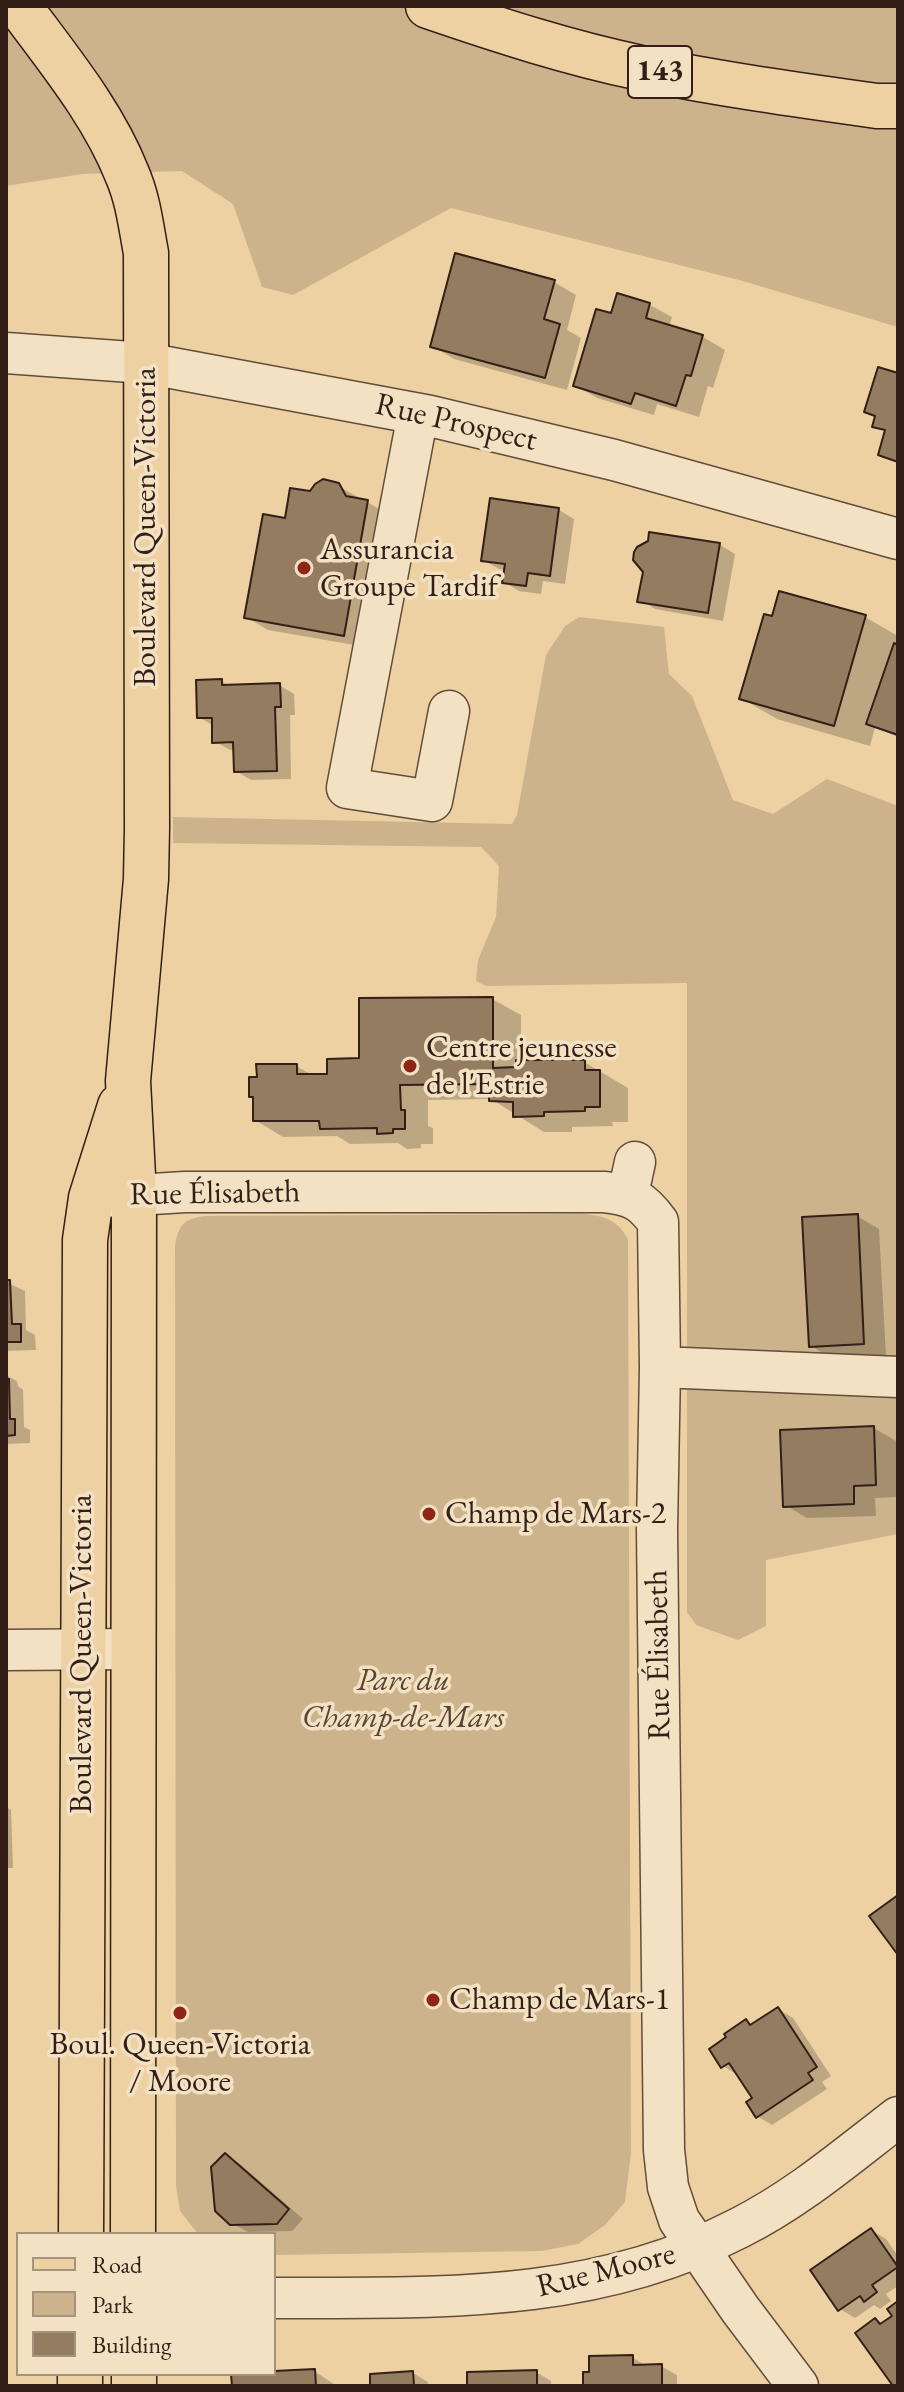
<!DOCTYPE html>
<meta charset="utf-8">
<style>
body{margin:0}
#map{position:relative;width:904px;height:2392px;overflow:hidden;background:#edd1a3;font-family:"EB Garamond",serif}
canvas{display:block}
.frame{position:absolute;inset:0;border:8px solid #331f17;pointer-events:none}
.legend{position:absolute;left:16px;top:2232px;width:260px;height:144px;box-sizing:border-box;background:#f3e1c3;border:2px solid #a6937e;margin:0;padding:10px 14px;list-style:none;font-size:24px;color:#331f17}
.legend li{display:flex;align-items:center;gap:16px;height:40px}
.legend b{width:40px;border:2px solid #a6937e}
</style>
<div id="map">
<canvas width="904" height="2392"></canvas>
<div class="frame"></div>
<ul class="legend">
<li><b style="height:10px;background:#edd1a3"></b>Road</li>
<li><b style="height:22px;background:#cdb38b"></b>Park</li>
<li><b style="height:22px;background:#947c60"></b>Building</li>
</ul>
</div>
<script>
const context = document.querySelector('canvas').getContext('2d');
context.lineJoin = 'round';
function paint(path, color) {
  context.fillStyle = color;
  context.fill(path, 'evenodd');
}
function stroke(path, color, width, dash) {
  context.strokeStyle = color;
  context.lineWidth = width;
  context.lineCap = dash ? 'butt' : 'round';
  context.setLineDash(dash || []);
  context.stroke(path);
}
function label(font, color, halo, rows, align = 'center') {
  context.font = font + ' "EB Garamond",serif';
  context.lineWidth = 7;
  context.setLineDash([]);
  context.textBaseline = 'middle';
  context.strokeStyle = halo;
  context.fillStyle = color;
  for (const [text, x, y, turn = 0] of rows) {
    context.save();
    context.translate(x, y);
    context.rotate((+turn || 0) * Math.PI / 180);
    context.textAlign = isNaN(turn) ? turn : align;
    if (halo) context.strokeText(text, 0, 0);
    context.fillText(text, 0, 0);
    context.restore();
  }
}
const green = new Path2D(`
 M 6,6 L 898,6 L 898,327 L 739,280 L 451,208 L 293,295 L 262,287 L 233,204 L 182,171 L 82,174 L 6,186 Z
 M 579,617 L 664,627 L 669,674 L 692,696 L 733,800 L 773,814 L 827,779 L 898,806 L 898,1534 L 766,1560 L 766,1626 L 738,1640 L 696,1625 L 687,1612 L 687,983 L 486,986 L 476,981 L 478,960 L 496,917 L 499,866 L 481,847 L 173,843 L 173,817 L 512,824 L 517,815 L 546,655 L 565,626 Z
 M 586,1214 C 607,1217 617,1220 628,1239 L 631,2153 L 625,2202 L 605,2225 L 578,2244 L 542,2251 L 274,2255 L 274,2234 L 198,2234 L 180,2211 L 176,2186 L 175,1246 C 178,1225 184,1219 205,1216 Z`);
const shadow = new Path2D(`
 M 554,282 L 576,295 L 567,330 L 581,338 L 567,390 L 454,359 L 432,346 Z
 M 618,295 L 650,305 L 672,317 L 669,327 L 703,337 L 725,350 L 713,388 L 708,386 L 699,417 L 657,404 L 654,415 L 597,398 L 575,385 L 612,316 Z
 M 331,482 L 390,515 L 366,647 L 268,630 L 246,617 L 311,494 Z
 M 492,500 L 559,510 L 574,519 L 565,584 L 543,581 L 541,594 L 519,591 L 504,582 L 506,570 L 499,569 L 483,560 Z
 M 651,534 L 720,545 L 735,554 L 723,621 L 655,609 L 640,600 Z
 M 865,617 L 898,636 L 898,737 L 875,727 L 870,746 L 777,719 L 741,698 Z
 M 221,681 L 231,687 L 279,685 L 294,694 L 295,715 L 290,715 L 291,779 L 251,780 L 236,771 L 236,750 L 230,750 L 214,741 L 214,726 L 199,717 Z
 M 492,999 L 521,1015 L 521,1062 L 584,1062 L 628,1088 L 628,1122 L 612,1122 L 613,1126 L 572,1127 L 572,1132 L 544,1132 L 491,1099 L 428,1100 L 428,1126 L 433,1128 L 433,1144 L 421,1144 L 421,1148 L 407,1149 L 398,1143 L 350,1144 L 337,1136 L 283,1137 L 255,1120 L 296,1066 L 314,1076 L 329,1076 Z
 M 857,1216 L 879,1229 L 886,1356 L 833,1359 L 811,1346 Z
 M 6,1282 L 25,1291 L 26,1330 L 35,1335 L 36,1350 L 6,1351 Z
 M 6,1375 L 17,1381 L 18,1386 L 23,1390 L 24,1427 L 30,1430 L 30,1443 L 6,1444 Z
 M 874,1428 L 896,1441 L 898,1497 L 875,1498 L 876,1516 L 807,1518 L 785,1505 Z
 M 6,1807 L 11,1810 L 13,1868 L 6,1868 Z
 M 778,2009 L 793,2018 L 831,2076 L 822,2082 L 827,2089 L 772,2125 L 757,2116 L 755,2098 L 738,2075 L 723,2066 L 746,2021 L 754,2025 Z
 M 225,2155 L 240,2164 L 303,2219 L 292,2231 L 248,2232 L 232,2223 Z
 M 871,2230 L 886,2239 L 898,2256 L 898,2286 L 886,2294 L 891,2301 L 880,2309 L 874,2305 L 855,2318 L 840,2309 Z
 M 632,2357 L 648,2367 L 661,2366 L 677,2375 L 677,2386 L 585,2386 Z
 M 314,2371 L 337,2386 L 234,2386 L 274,2373 Z
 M 536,2372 L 551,2381 L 551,2386 L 469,2386 Z
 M 413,2373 L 428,2382 L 428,2386 L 372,2386 Z`);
const building = new Path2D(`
 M 455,253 L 555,280 L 544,319 L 560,324 L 545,378 L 430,347 Z
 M 617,293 L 650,303 L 646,318 L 703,335 L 691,376 L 686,375 L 676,406 L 635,393 L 631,404 L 573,386 L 596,309 L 611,313 Z
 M 878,367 L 898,373 L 898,462 L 878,455 L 885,430 L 872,427 L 875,416 L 864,412 Z
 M 323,479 L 339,483 L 346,496 L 368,500 L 344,636 L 244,618 L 263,514 L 285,518 L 290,488 L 310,491 L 315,484 Z
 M 490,498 L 559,508 L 550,576 L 528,573 L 526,586 L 502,583 L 505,564 L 481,561 Z
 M 649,532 L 720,543 L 708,613 L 637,602 L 643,572 L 633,560 L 634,552 L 637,547 L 648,541 Z
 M 779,591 L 866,615 L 834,726 L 739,699 L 764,614 L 772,616 Z
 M 894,643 L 898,645 L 898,735 L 866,724 Z
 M 222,679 L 222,685 L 280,683 L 281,707 L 275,707 L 277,771 L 234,772 L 233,742 L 212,743 L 212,718 L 197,718 L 196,680 Z
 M 493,997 L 493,1068 L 516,1067 L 516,1060 L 585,1060 L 585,1070 L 600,1070 L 600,1107 L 585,1107 L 585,1111 L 544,1112 L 544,1116 L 513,1117 L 513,1102 L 489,1101 L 489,1084 L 400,1085 L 401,1110 L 405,1110 L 405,1129 L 393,1129 L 393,1133 L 377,1134 L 377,1128 L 320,1129 L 319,1121 L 253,1121 L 253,1097 L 249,1097 L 249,1077 L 257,1077 L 256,1064 L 297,1064 L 297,1074 L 327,1074 L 327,1059 L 359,1058 L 359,998 Z
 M 858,1214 L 864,1344 L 809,1347 L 802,1217 Z
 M 6,1280 L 10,1280 L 12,1324 L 21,1324 L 21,1342 L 6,1342 Z
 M 6,1379 L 9,1379 L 10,1419 L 15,1419 L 15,1435 L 6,1436 Z
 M 874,1426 L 876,1485 L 854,1486 L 854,1504 L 783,1507 L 780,1430 Z
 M 898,1895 L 898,1955 L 869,1916 Z
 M 778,2007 L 817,2067 L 808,2073 L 813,2080 L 756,2118 L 746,2102 L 752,2098 L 729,2063 L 721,2068 L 709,2049 L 726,2037 L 724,2034 L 746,2019 L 750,2025 Z
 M 225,2153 L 289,2209 L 277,2224 L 230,2225 L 215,2211 L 211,2167 Z
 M 871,2228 L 898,2267 L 872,2285 L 877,2292 L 864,2302 L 860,2296 L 838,2311 L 810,2270 Z
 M 898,2301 L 898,2386 L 893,2386 L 855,2333 L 875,2318 L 880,2324 L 892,2316 L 887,2309 Z
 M 633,2355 L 633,2365 L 662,2364 L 662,2386 L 583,2386 L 583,2372 L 589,2372 L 589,2356 Z
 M 315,2369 L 316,2386 L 232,2386 L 231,2374 L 274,2374 L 274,2371 Z
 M 537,2370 L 537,2386 L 467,2386 L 467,2372 Z
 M 413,2371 L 414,2386 L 370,2386 L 370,2374 Z`);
const minor = new Path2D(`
 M 6,353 L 145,363 L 430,416 L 614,460 L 898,539
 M 418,414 L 347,788 L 432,801 L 449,711
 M 628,1194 L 635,1162
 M 103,1197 L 185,1192 L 604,1192 C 632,1195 642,1200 658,1222 L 660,1367 L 657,1529 L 664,2150 L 668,2187 L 679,2220 L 740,2309 L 798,2386
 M 660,1367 L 898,1377
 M 6,1650 L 132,1649
 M 274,2298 C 436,2297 590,2305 739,2228 C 797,2199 846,2157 898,2117`);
const major = new Path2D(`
 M 19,6 C 58,59 103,113 127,174 C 138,199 141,226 146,253 L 147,828 L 146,879 L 128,1081 L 134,1195 L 133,2234
 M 428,6 C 498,30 569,53 641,68 C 719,84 798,95 877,106 L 898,106
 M 81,2234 L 85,1240 L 91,1198 L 120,1106
 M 134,2374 L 134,2386
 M 80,2386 L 80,2374`);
const markers = [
 [304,568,8,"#8f2418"],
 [410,1066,8,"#8f2418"],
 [429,1514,8,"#8f2418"],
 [433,2000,8,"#8f2418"],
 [180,2013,8,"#8f2418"]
];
const shields = [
 [660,72,64]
];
const shieldNames = [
 ["143",660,72]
];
const streetNames = [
 ["Rue Prospect",456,423,13],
 ["Boulevard Queen-Victoria",146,527,-90],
 ["Rue Élisabeth",215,1194,-1],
 ["Boulevard Queen-Victoria",82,1654,-90],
 ["Rue Élisabeth",659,1655,-91],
 ["Rue Moore",606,2271,-14]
];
const poiNames = [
 ["Assurancia",320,550],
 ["Groupe Tardif",320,587],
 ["Centre jeunesse",426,1048],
 ["de l'Estrie",426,1085],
 ["Champ de Mars-2",445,1514],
 ["Champ de Mars-1",449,2000],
 ["Boul. Queen-Victoria",180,2045,"center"],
 ["/ Moore",180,2082,"center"]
];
const parkNames = [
 ["Parc du",403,1681],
 ["Champ-de-Mars",403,1718]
];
paint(green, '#cdb38b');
paint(shadow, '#0003');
paint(building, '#947c60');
stroke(building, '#331f17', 2);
stroke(minor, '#624c3a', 43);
stroke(major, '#331f17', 47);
stroke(minor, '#f3e1c3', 40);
stroke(major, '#edd1a3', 44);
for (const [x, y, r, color] of markers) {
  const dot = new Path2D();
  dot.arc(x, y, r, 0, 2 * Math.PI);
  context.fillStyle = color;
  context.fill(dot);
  stroke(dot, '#f3e1c3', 3);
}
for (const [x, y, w] of shields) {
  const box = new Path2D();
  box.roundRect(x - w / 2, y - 26, w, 52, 6);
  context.fillStyle = '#f3e1c3';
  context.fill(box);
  stroke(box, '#331f17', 2);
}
label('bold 30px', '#331f17', null, shieldNames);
label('32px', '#331f17', '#f3e1c3', streetNames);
label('32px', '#331f17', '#f3e1c3', poiNames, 'left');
label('italic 32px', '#5a4434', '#f3e1c3', parkNames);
</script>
